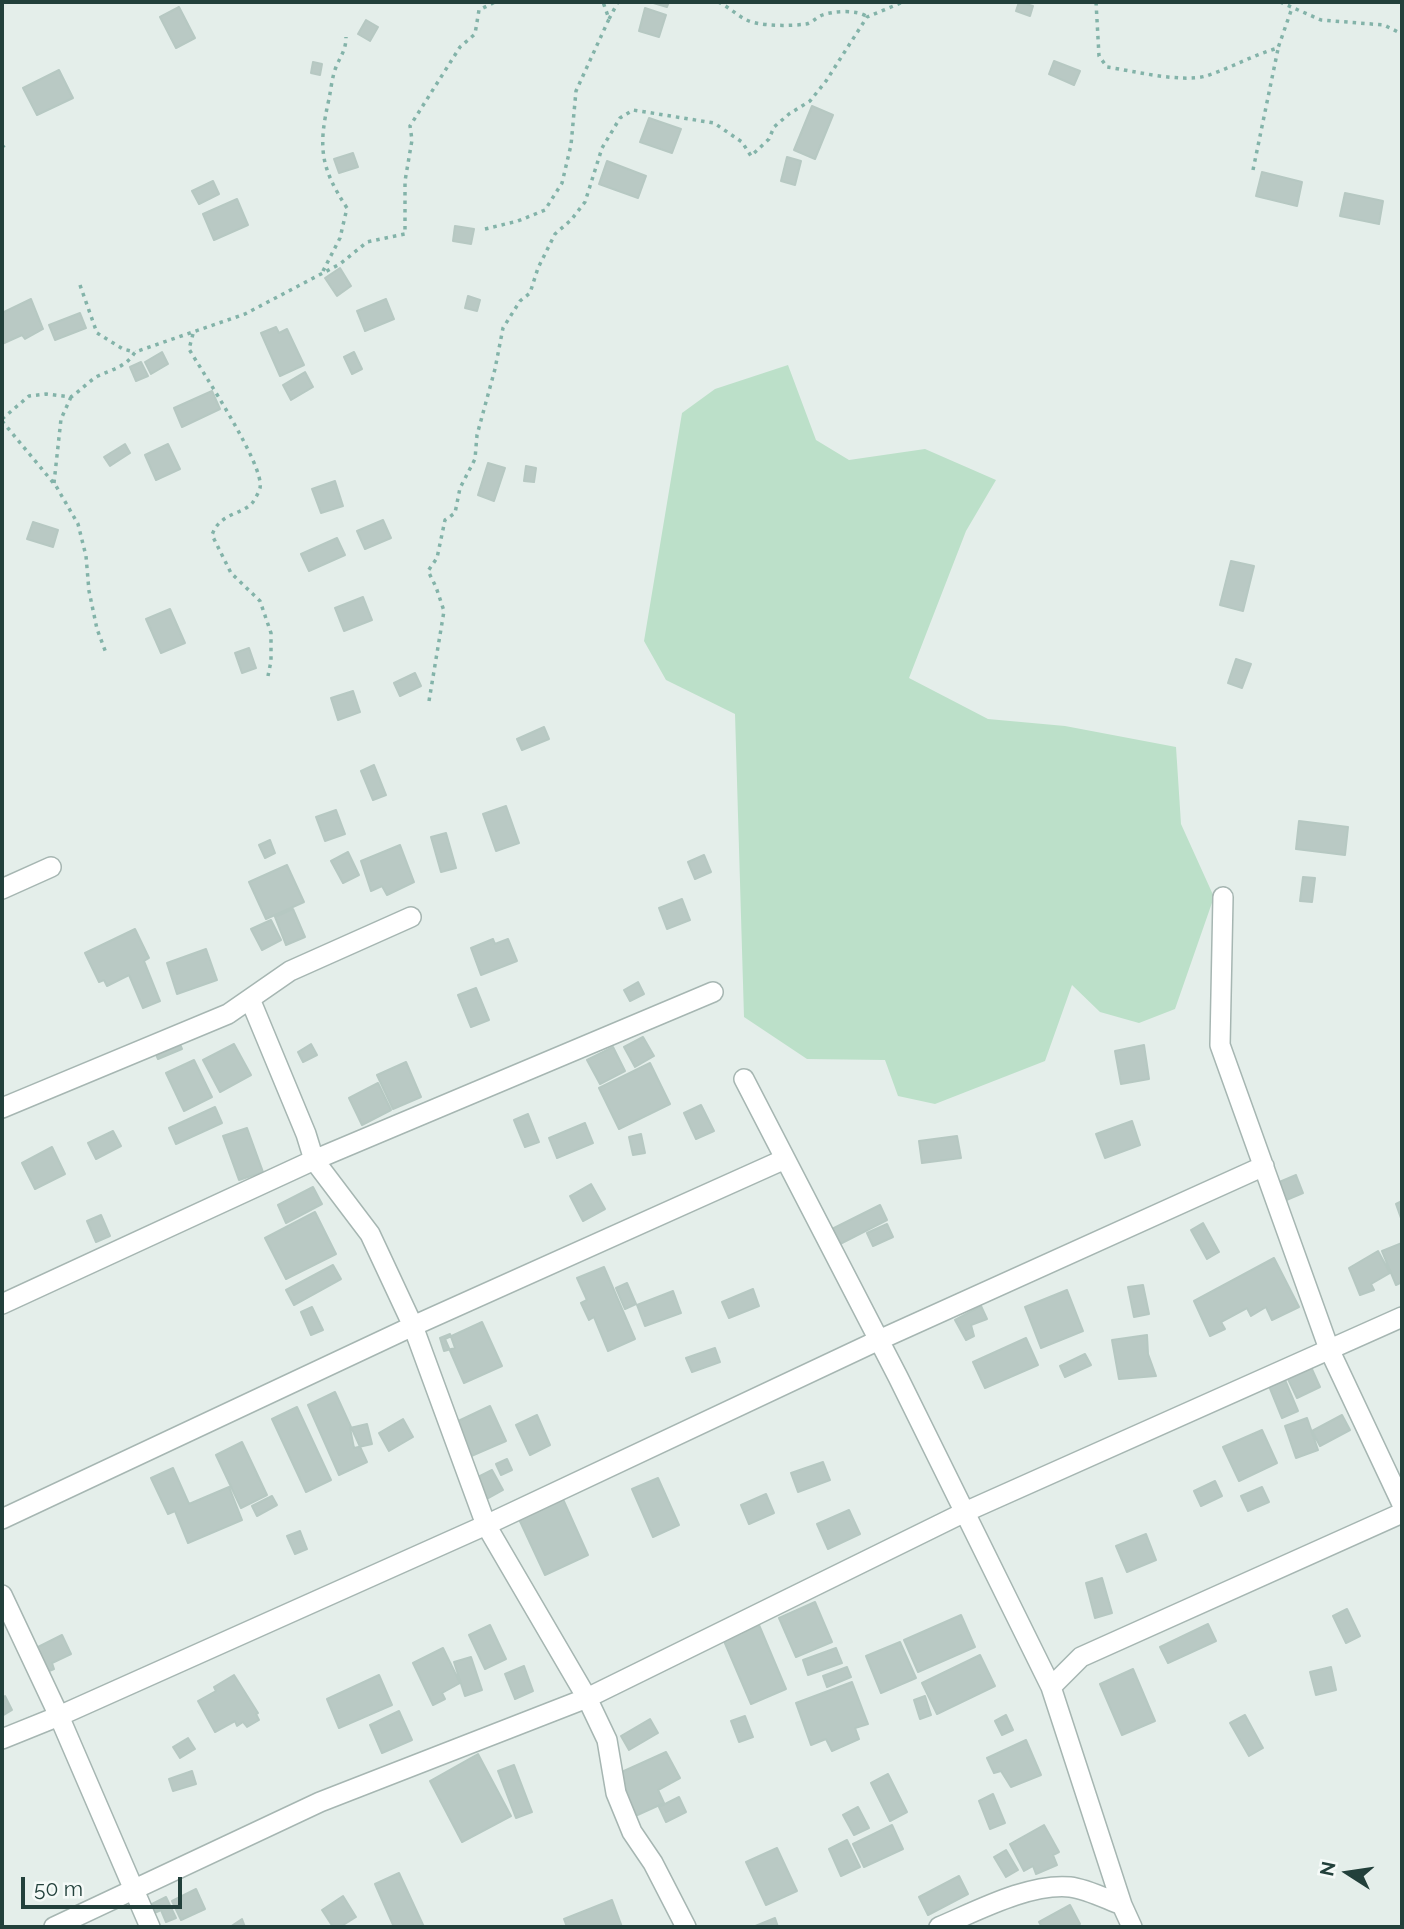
<!DOCTYPE html>
<style>
body{margin:0}
#map{position:relative;width:1404px;height:1929px;overflow:hidden;background:#e4eeea;font-family:Raleway,sans-serif}
canvas{display:block}
.frame{position:absolute;inset:0;border:4px solid #22403b;pointer-events:none}
.north{position:absolute;left:1313px;top:1838px;width:70px;height:70px;-webkit-text-stroke:5px #f5faf8;paint-order:stroke;rotate:282deg;font-size:19px;font-weight:700;line-height:28px;text-align:center;color:#22403b}
.north::after{content:'';display:block;margin:auto;width:24px;height:32px;background:#22403b;clip-path:polygon(50% 0,100% 100%,50% 72%,0 100%)}
.scale{position:absolute;left:21px;top:1877px;width:161px;height:32px;box-sizing:border-box;border:4px solid #22403b;border-top:0;padding-left:9px;font-size:21px;line-height:24px;white-space:nowrap;color:#22403b;-webkit-text-stroke:5px #f5faf8;paint-order:stroke}
</style>
<div id="map">
<canvas width="1404" height="1929"></canvas>
<div class="frame"></div>
<div class="north">N</div>
<div class="scale">50 m</div>
</div>
<script>
const context = document.querySelector('canvas').getContext('2d');
context.lineJoin = 'round';
function paint(path, color) {
  context.fillStyle = color;
  context.fill(path, 'evenodd');
}
function stroke(path, color, width, dash) {
  context.strokeStyle = color;
  context.lineWidth = width;
  context.lineCap = dash ? 'butt' : 'round';
  context.setLineDash(dash || []);
  context.stroke(path);
}
const green = new Path2D(`
 M 788,365 L 816,440 L 849,460 L 925,449 L 996,480 L 966,531 L 909,678 L 988,719 L 1065,726 L 1176,747 L 1181,824 L 1214,897 L 1175,1009 L 1139,1023 L 1100,1012 L 1072,985 L 1045,1061 L 935,1104 L 898,1096 L 885,1060 L 807,1059 L 744,1017 L 735,714 L 666,680 L 644,641 L 682,413 L 715,389 Z`);
const building = new Path2D(`
 M 650,2 L 669,2 L 667,7 Z
 M 1019,2 L 1033,6 L 1030,16 L 1016,11 Z
 M 179,7 L 195,38 L 176,48 L 160,17 Z
 M 645,8 L 666,15 L 659,37 L 639,31 Z
 M 366,20 L 378,27 L 370,41 L 358,34 Z
 M 1054,61 L 1080,71 L 1074,85 L 1049,74 Z
 M 313,62 L 322,64 L 320,75 L 311,73 Z
 M 59,70 L 73,98 L 37,115 L 23,88 Z
 M 812,106 L 833,115 L 815,159 L 794,150 Z
 M 649,118 L 681,129 L 672,153 L 640,142 Z
 M 353,153 L 358,167 L 339,173 L 334,159 Z
 M 787,157 L 801,161 L 795,185 L 781,181 Z
 M 607,161 L 646,176 L 638,198 L 599,184 Z
 M 1262,172 L 1302,182 L 1297,206 L 1256,196 Z
 M 213,181 L 219,194 L 199,204 L 192,191 Z
 M 1345,193 L 1383,201 L 1379,224 L 1340,216 Z
 M 237,199 L 248,225 L 214,240 L 203,214 Z
 M 455,226 L 474,229 L 471,244 L 453,241 Z
 M 340,268 L 351,286 L 337,296 L 325,278 Z
 M 468,296 L 480,300 L 477,311 L 465,308 Z
 M 31,299 L 43,329 L 25,339 L 22,335 L 2,344 L 2,313 Z
 M 386,299 L 394,319 L 365,331 L 357,311 Z
 M 80,313 L 86,328 L 55,340 L 49,325 Z
 M 276,327 L 279,333 L 287,329 L 304,365 L 280,376 L 261,333 Z
 M 162,352 L 168,364 L 151,374 L 145,362 Z
 M 354,352 L 362,369 L 352,374 L 344,357 Z
 M 141,362 L 148,376 L 136,381 L 130,367 Z
 M 305,372 L 313,387 L 291,400 L 283,385 Z
 M 212,391 L 220,409 L 182,427 L 174,408 Z
 M 125,444 L 130,453 L 110,466 L 104,457 Z
 M 168,444 L 180,469 L 156,480 L 145,455 Z
 M 488,463 L 505,468 L 494,501 L 478,495 Z
 M 526,466 L 536,468 L 534,482 L 524,481 Z
 M 335,481 L 343,506 L 321,513 L 312,489 Z
 M 383,520 L 391,538 L 365,549 L 357,531 Z
 M 33,522 L 58,530 L 53,547 L 27,539 Z
 M 337,538 L 345,555 L 309,571 L 301,554 Z
 M 1231,561 L 1254,566 L 1243,611 L 1220,605 Z
 M 363,597 L 372,620 L 344,631 L 335,608 Z
 M 170,609 L 185,643 L 161,653 L 146,619 Z
 M 249,648 L 256,668 L 242,673 L 235,653 Z
 M 1236,659 L 1251,664 L 1242,688 L 1228,683 Z
 M 415,673 L 421,686 L 400,696 L 394,683 Z
 M 353,691 L 360,712 L 338,720 L 331,698 Z
 M 544,727 L 549,739 L 522,750 L 517,739 Z
 M 374,765 L 386,795 L 373,800 L 361,771 Z
 M 506,806 L 519,843 L 496,851 L 483,814 Z
 M 336,810 L 345,834 L 325,841 L 316,817 Z
 M 1299,821 L 1348,827 L 1345,855 L 1296,849 Z
 M 446,833 L 456,868 L 441,872 L 431,837 Z
 M 270,840 L 275,853 L 265,858 L 259,845 Z
 M 400,845 L 414,882 L 387,895 L 382,886 L 371,891 L 361,861 Z
 M 348,852 L 359,875 L 343,883 L 331,861 Z
 M 704,855 L 711,872 L 695,879 L 688,862 Z
 M 287,865 L 304,902 L 266,919 L 249,882 Z
 M 1303,877 L 1315,878 L 1312,902 L 1300,901 Z
 M 682,899 L 690,920 L 667,929 L 659,908 Z
 M 293,909 L 305,937 L 286,945 L 275,917 Z
 M 271,920 L 281,940 L 262,950 L 251,929 Z
 M 135,929 L 149,958 L 144,961 L 160,1001 L 143,1008 L 129,975 L 107,986 L 104,980 L 99,982 L 85,953 Z
 M 493,939 L 495,944 L 508,939 L 517,961 L 481,975 L 471,948 Z
 M 206,949 L 217,980 L 177,994 L 167,963 Z
 M 638,982 L 644,994 L 630,1001 L 624,990 Z
 M 476,988 L 489,1020 L 471,1027 L 458,995 Z
 M 176,1035 L 182,1049 L 158,1059 L 152,1045 Z
 M 643,1037 L 654,1056 L 635,1067 L 624,1047 Z
 M 234,1044 L 251,1075 L 220,1092 L 203,1060 Z
 M 311,1044 L 317,1055 L 303,1062 L 298,1052 Z
 M 1144,1045 L 1149,1079 L 1121,1084 L 1115,1051 Z
 M 613,1047 L 625,1071 L 600,1084 L 587,1060 Z
 M 194,1060 L 212,1097 L 184,1111 L 166,1073 Z
 M 406,1062 L 421,1097 L 393,1109 L 377,1075 Z
 M 650,1063 L 670,1104 L 619,1129 L 599,1088 Z
 M 378,1083 L 391,1110 L 362,1125 L 349,1098 Z
 M 701,1105 L 714,1131 L 696,1139 L 684,1113 Z
 M 215,1107 L 222,1123 L 176,1144 L 169,1128 Z
 M 528,1114 L 539,1142 L 525,1147 L 514,1120 Z
 M 1132,1121 L 1140,1145 L 1105,1158 L 1096,1134 Z
 M 585,1123 L 593,1143 L 557,1158 L 549,1138 Z
 M 247,1128 L 263,1172 L 239,1180 L 223,1136 Z
 M 113,1131 L 121,1146 L 96,1159 L 88,1143 Z
 M 641,1134 L 645,1153 L 633,1155 L 629,1137 Z
 M 957,1136 L 961,1158 L 922,1163 L 919,1141 Z
 M 52,1147 L 65,1174 L 35,1189 L 22,1163 Z
 M 1296,1175 L 1303,1193 L 1284,1201 L 1277,1183 Z
 M 591,1184 L 605,1209 L 583,1221 L 570,1196 Z
 M 313,1187 L 322,1204 L 286,1223 L 278,1205 Z
 M 1402,1201 L 1402,1221 L 1396,1204 Z
 M 880,1205 L 887,1220 L 840,1244 L 832,1229 Z
 M 315,1212 L 336,1254 L 286,1279 L 265,1238 Z
 M 101,1215 L 110,1236 L 96,1242 L 87,1221 Z
 M 1203,1223 L 1219,1252 L 1207,1259 L 1191,1230 Z
 M 887,1224 L 893,1237 L 873,1246 L 867,1233 Z
 M 1402,1243 L 1402,1282 L 1396,1285 L 1382,1251 Z
 M 1378,1251 L 1390,1273 L 1371,1284 L 1374,1290 L 1360,1295 L 1349,1268 Z
 M 1274,1258 L 1299,1307 L 1272,1320 L 1266,1307 L 1251,1316 L 1247,1308 L 1221,1322 L 1225,1329 L 1210,1336 L 1194,1301 Z
 M 333,1265 L 341,1279 L 294,1305 L 286,1290 Z
 M 604,1267 L 635,1339 L 608,1351 L 594,1317 L 589,1320 L 581,1303 L 587,1300 L 577,1278 Z
 M 627,1283 L 636,1304 L 625,1309 L 616,1288 Z
 M 1143,1285 L 1149,1314 L 1134,1317 L 1128,1287 Z
 M 753,1289 L 759,1306 L 729,1318 L 722,1302 Z
 M 1067,1290 L 1083,1331 L 1041,1348 L 1025,1307 Z
 M 673,1291 L 681,1313 L 645,1326 L 637,1305 Z
 M 981,1306 L 987,1319 L 971,1325 L 974,1336 L 966,1340 L 955,1320 Z
 M 312,1307 L 323,1330 L 311,1335 L 301,1312 Z
 M 482,1322 L 502,1366 L 464,1383 L 445,1339 Z
 M 450,1334 L 455,1348 L 444,1351 L 440,1338 Z
 M 1147,1335 L 1148,1354 L 1156,1376 L 1119,1379 L 1112,1340 Z
 M 1026,1338 L 1038,1365 L 985,1388 L 973,1362 Z
 M 715,1348 L 720,1362 L 692,1372 L 686,1358 Z
 M 1085,1354 L 1091,1365 L 1065,1377 L 1060,1366 Z
 M 1311,1367 L 1320,1387 L 1297,1398 L 1287,1377 Z
 M 1285,1380 L 1298,1411 L 1282,1418 L 1269,1386 Z
 M 335,1392 L 367,1462 L 339,1475 L 308,1405 Z
 M 490,1406 L 506,1441 L 469,1457 L 454,1423 Z
 M 297,1407 L 331,1480 L 306,1492 L 272,1419 Z
 M 537,1415 L 550,1445 L 530,1455 L 516,1425 Z
 M 1342,1415 L 1350,1430 L 1320,1446 L 1312,1431 Z
 M 1307,1418 L 1318,1450 L 1296,1458 L 1285,1426 Z
 M 403,1419 L 413,1437 L 389,1451 L 379,1433 Z
 M 367,1424 L 372,1444 L 354,1448 L 350,1428 Z
 M 1262,1430 L 1277,1463 L 1239,1481 L 1223,1447 Z
 M 242,1442 L 267,1495 L 241,1508 L 216,1455 Z
 M 507,1459 L 512,1470 L 501,1475 L 496,1464 Z
 M 823,1462 L 830,1480 L 798,1492 L 791,1473 Z
 M 173,1468 L 189,1504 L 229,1487 L 242,1520 L 188,1543 L 175,1511 L 168,1514 L 151,1478 Z
 M 492,1470 L 503,1490 L 485,1500 L 474,1479 Z
 M 658,1478 L 679,1525 L 653,1537 L 632,1489 Z
 M 1215,1481 L 1222,1496 L 1201,1506 L 1194,1491 Z
 M 1262,1487 L 1269,1502 L 1248,1511 L 1241,1496 Z
 M 766,1494 L 774,1513 L 749,1524 L 741,1505 Z
 M 272,1496 L 277,1505 L 257,1516 L 252,1506 Z
 M 562,1497 L 588,1555 L 545,1575 L 518,1517 Z
 M 849,1510 L 860,1534 L 828,1549 L 817,1524 Z
 M 300,1531 L 307,1549 L 295,1554 L 287,1536 Z
 M 1146,1534 L 1156,1560 L 1127,1572 L 1116,1546 Z
 M 1102,1578 L 1112,1613 L 1095,1618 L 1086,1583 Z
 M 815,1602 L 832,1642 L 796,1657 L 779,1618 Z
 M 1347,1609 L 1360,1636 L 1346,1643 L 1333,1616 Z
 M 961,1615 L 975,1647 L 918,1672 L 904,1640 Z
 M 1208,1624 L 1216,1641 L 1168,1663 L 1160,1647 Z
 M 490,1625 L 506,1659 L 485,1669 L 469,1635 Z
 M 759,1625 L 786,1689 L 751,1704 L 724,1641 Z
 M 62,1635 L 71,1654 L 52,1663 L 54,1669 L 42,1674 L 32,1650 Z
 M 900,1642 L 916,1678 L 881,1693 L 866,1656 Z
 M 443,1648 L 460,1683 L 442,1693 L 445,1699 L 433,1705 L 413,1663 Z
 M 836,1648 L 842,1663 L 808,1675 L 803,1660 Z
 M 980,1655 L 995,1686 L 937,1714 L 922,1683 Z
 M 471,1657 L 482,1690 L 465,1696 L 454,1662 Z
 M 524,1666 L 533,1691 L 515,1699 L 505,1674 Z
 M 847,1667 L 851,1677 L 827,1687 L 823,1676 Z
 M 1331,1667 L 1336,1690 L 1316,1695 L 1310,1672 Z
 M 1133,1669 L 1155,1721 L 1122,1735 L 1100,1684 Z
 M 234,1675 L 258,1713 L 256,1714 L 259,1720 L 247,1727 L 243,1722 L 237,1726 L 235,1721 L 215,1732 L 198,1701 L 216,1691 L 214,1687 Z
 M 379,1675 L 392,1705 L 339,1728 L 327,1699 Z
 M 852,1682 L 868,1724 L 855,1728 L 859,1739 L 832,1751 L 826,1739 L 811,1745 L 796,1703 Z
 M 5,1696 L 12,1710 L 2,1716 L 2,1698 Z
 M 925,1696 L 931,1715 L 920,1719 L 914,1700 Z
 M 399,1711 L 412,1740 L 382,1753 L 370,1725 Z
 M 1006,1715 L 1013,1730 L 1002,1735 L 995,1721 Z
 M 1245,1715 L 1263,1748 L 1249,1756 L 1230,1723 Z
 M 745,1716 L 753,1737 L 739,1742 L 731,1721 Z
 M 650,1719 L 658,1733 L 629,1750 L 621,1736 Z
 M 188,1738 L 195,1749 L 180,1758 L 173,1747 Z
 M 1026,1740 L 1041,1775 L 1011,1787 L 1001,1771 L 994,1773 L 987,1758 Z
 M 666,1752 L 680,1778 L 658,1790 L 664,1803 L 633,1817 L 615,1775 Z
 M 478,1754 L 511,1816 L 462,1842 L 430,1781 Z
 M 514,1765 L 532,1812 L 516,1818 L 498,1771 Z
 M 192,1771 L 196,1784 L 173,1791 L 169,1779 Z
 M 888,1774 L 907,1812 L 890,1821 L 871,1783 Z
 M 993,1794 L 1005,1823 L 990,1829 L 979,1801 Z
 M 679,1797 L 686,1812 L 666,1822 L 659,1807 Z
 M 858,1807 L 869,1828 L 854,1835 L 843,1815 Z
 M 892,1825 L 903,1849 L 864,1867 L 853,1844 Z
 M 1044,1825 L 1059,1852 L 1053,1855 L 1057,1865 L 1036,1874 L 1033,1866 L 1024,1871 L 1010,1844 Z
 M 847,1840 L 860,1867 L 841,1876 L 829,1849 Z
 M 777,1848 L 797,1891 L 766,1905 L 746,1862 Z
 M 1006,1850 L 1018,1870 L 1006,1877 L 994,1857 Z
 M 399,1873 L 424,1927 L 394,1927 L 375,1884 Z
 M 959,1876 L 968,1894 L 928,1915 L 919,1897 Z
 M 196,1889 L 205,1909 L 181,1920 L 172,1901 Z
 M 343,1896 L 356,1917 L 340,1927 L 333,1927 L 322,1910 Z
 M 166,1897 L 176,1918 L 166,1922 L 161,1910 L 150,1915 L 146,1907 Z
 M 612,1900 L 622,1927 L 567,1927 L 564,1919 Z
 M 1070,1905 L 1080,1924 L 1075,1927 L 1042,1927 L 1039,1922 Z
 M 775,1918 L 778,1927 L 753,1927 Z
 M 242,1919 L 245,1927 L 230,1927 Z`);
const path = new Path2D(`
 M 718,2 C 732,8 740,20 756,23 C 770,26 791,26 806,24 C 811,23 815,19 820,16 C 830,11 859,9 867,17
 M 1096,2 L 1099,56 L 1107,67 C 1133,71 1182,83 1206,76 C 1231,68 1253,55 1278,48 L 1292,8
 M 1280,2 L 1321,20 L 1384,25 L 1402,34
 M 609,19 L 618,2
 M 2,145 L 7,151
 M 1253,170 L 1278,49
 M 485,229 L 518,221 L 545,210 L 562,183 L 571,145 L 576,91 L 609,19 L 603,2
 M 323,271 L 340,238 L 347,208 C 320,167 318,147 329,99 C 331,89 332,77 336,67 C 341,55 346,50 346,37
 M 80,285 L 97,333 L 123,349 L 135,352
 M 193,334 L 189,349 C 203,373 265,466 260,488 C 259,492 255,499 253,502 C 243,515 220,512 212,535 L 231,573 L 260,601 L 271,633 L 271,661 L 268,676
 M 2,419 L 29,396 L 46,394 L 71,397 C 80,391 89,381 98,376 C 113,369 126,367 135,352 L 245,314 L 340,264 L 367,242 L 405,234 L 405,181 L 412,140 L 410,126 L 460,47 L 475,34 L 479,10 L 495,2
 M 2,421 L 56,486 L 78,524 L 86,556 L 89,591 L 97,629 L 106,653
 M 54,483 L 61,419 L 71,397
 M 429,701 L 444,611 L 436,587 L 428,571 L 437,558 L 445,520 L 455,513 L 460,488 L 475,459 L 477,435 L 495,369 L 503,328 L 520,301 L 530,293 L 538,268 L 555,234 L 571,220 L 585,202 L 602,148 L 620,118 L 633,110 L 714,123 L 742,142 L 751,156 L 769,139 L 774,127 L 789,114 L 810,101 L 826,81 L 867,17 L 903,2`);
const minor = new Path2D(`
 M 2,889 L 51,867
 M 1223,897 L 1220,1045 L 1329,1349 L 1402,1504
 M 250,999 L 306,1134 L 314,1160 L 370,1234 L 413,1326 L 486,1525 L 587,1698 L 607,1740 L 616,1793 L 632,1832 L 653,1863 L 686,1927
 M 744,1079 L 898,1377 L 1051,1687 L 1122,1905 L 1132,1927
 M 2,1108 L 228,1014 L 290,971 L 411,917
 M 2,1304 L 314,1160 L 713,992
 M 2,1519 L 413,1326 L 785,1159
 M 2,1595 L 59,1716 L 150,1927
 M 1051,1687 L 1081,1657 L 1402,1513
 M 2,1739 L 59,1716 L 486,1525 L 879,1340 L 1264,1166
 M 54,1927 L 320,1802 L 587,1698 L 965,1512 L 1402,1317
 M 939,1927 C 977,1911 1029,1883 1070,1887 C 1087,1889 1106,1899 1122,1905`);
paint(green, '#bce0c9');
paint(building, '#b9c9c4');
stroke(building, '#b6c8c2', 2);
stroke(minor, '#a6b6b2', 22);
stroke(path, '#83b3a9', 3.5, [3.5, 5]);
stroke(minor, '#fff', 19);
</script>
